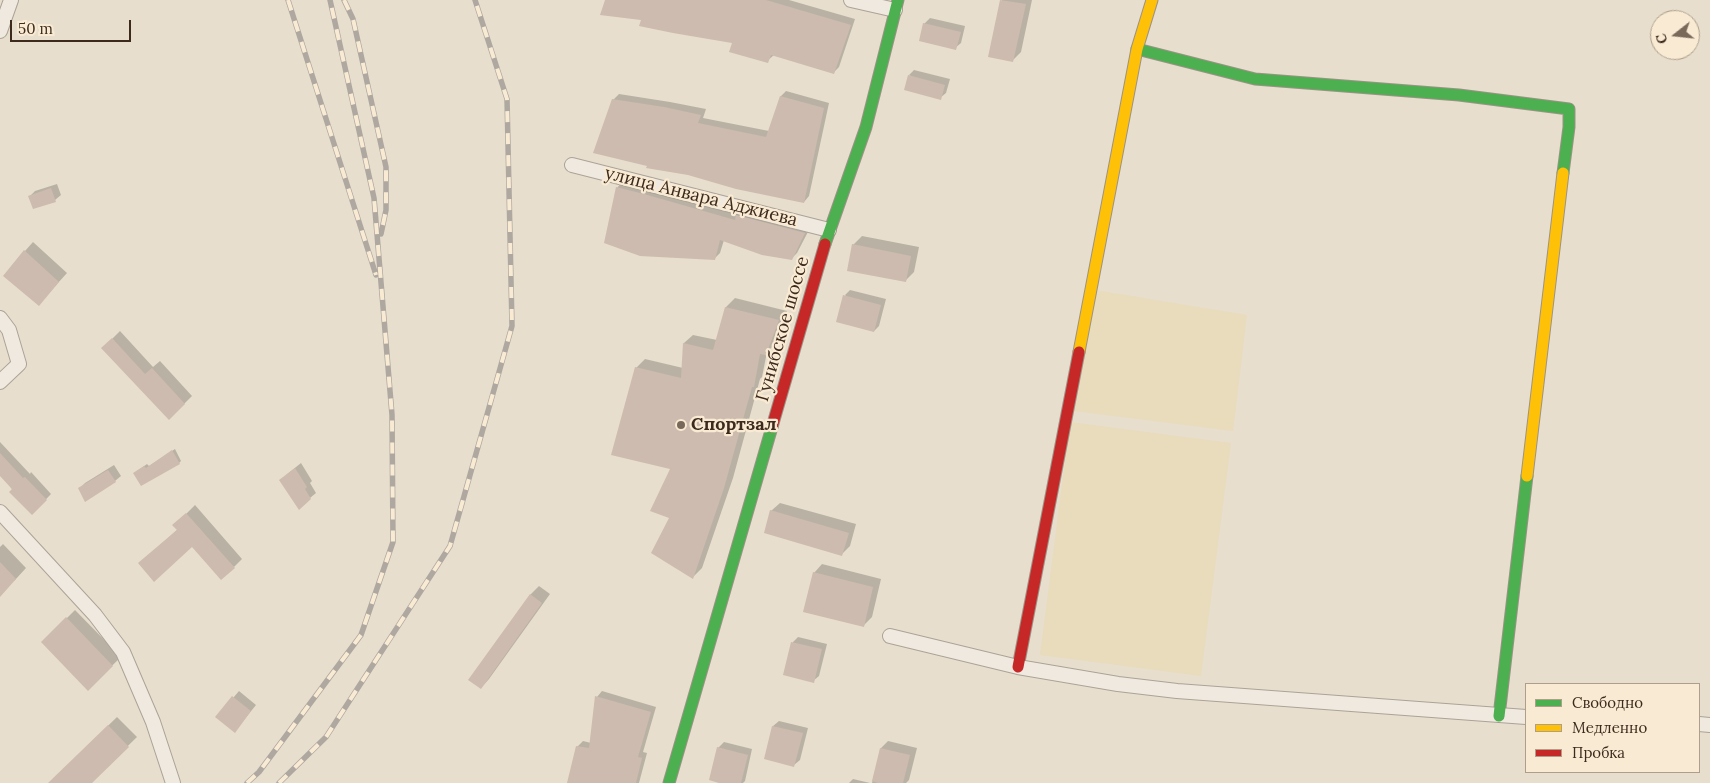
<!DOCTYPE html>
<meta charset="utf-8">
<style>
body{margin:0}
#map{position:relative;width:1710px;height:783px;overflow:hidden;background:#e7decd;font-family:Lora,serif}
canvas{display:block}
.legend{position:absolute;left:1525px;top:683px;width:175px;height:90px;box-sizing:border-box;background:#f9ebd3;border:1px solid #ae9e8a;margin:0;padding:6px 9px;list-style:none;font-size:15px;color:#3d2a1d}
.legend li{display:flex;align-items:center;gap:10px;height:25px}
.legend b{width:25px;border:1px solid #ae9e8a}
.north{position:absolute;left:1650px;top:10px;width:50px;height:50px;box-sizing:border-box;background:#f9ebd3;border:1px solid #ae9e8a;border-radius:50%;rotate:254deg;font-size:14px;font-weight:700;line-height:20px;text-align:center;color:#3d2a1d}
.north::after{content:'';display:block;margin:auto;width:18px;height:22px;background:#78695b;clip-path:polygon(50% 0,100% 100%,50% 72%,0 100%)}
.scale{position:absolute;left:10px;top:20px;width:121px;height:22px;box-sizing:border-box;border:2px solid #3d2a1d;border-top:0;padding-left:6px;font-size:15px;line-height:18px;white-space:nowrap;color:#3d2a1d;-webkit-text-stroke:4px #f9ebd3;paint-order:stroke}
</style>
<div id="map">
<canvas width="1710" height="783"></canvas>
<ul class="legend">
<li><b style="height:6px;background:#4caf50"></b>Свободно</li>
<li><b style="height:6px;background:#ffc107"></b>Медленно</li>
<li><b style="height:6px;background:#c62828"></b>Пробка</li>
</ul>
<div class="north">С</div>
<div class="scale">50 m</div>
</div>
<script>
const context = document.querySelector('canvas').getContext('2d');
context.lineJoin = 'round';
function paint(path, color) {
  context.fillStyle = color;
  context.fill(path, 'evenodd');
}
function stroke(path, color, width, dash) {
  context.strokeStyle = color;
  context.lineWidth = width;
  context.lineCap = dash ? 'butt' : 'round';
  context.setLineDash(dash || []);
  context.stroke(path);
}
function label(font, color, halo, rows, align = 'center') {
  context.font = font + ' Lora,serif';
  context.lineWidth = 4.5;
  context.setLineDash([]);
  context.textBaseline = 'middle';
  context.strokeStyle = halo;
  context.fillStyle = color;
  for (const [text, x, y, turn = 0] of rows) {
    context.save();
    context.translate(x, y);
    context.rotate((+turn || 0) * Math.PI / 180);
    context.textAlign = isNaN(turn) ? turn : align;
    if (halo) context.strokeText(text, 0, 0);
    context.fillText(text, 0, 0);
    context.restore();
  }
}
const farmland = new Path2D(`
 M 1095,290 L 1247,315 L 1233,431 L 1074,411 Z
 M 1070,422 L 1231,443 L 1201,676 L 1040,655 Z`);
const shadow = new Path2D(`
 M 606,0 L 789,0 L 855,19 L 839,67 L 833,73 L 774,55 L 767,61 L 734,42 L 643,19 Z
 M 1002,0 L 1032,0 L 1021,52 L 1012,61 L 989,56 Z
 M 930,18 L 965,26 L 961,43 L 955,48 L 924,24 Z
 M 914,70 L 950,79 L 946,93 L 940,98 L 909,75 Z
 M 786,91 L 829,103 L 809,196 L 804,202 L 613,100 L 619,94 L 670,102 L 706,109 L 703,118 L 769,131 L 781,96 Z
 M 622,182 L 810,228 L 797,253 L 791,259 L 724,240 L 720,253 L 714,259 L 617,188 Z
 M 57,184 L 61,195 L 55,200 L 30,196 L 35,191 Z
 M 862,236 L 919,247 L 914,272 L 905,281 L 853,245 Z
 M 33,242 L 67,273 L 39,304 L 25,251 Z
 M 850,290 L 886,299 L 879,326 L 874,331 L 845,295 Z
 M 735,298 L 787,311 L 774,345 L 767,352 L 762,377 L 760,379 L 733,478 L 702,568 L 693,577 L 671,517 L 672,468 L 636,368 L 645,359 L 683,368 L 684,343 L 693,335 L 717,340 L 726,307 Z
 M 120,331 L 153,367 L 160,361 L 192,396 L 169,419 L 103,348 Z
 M 0,442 L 30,474 L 31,472 L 51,494 L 32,514 L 0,474 Z
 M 175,449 L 181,461 L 179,463 L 137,471 L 147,464 L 149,466 Z
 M 301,463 L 312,481 L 310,483 L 316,493 L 310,498 L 286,475 Z
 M 114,465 L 121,476 L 115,481 L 79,489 L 85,483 Z
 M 780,503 L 856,524 L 850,546 L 842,554 L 771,511 Z
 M 195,505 L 242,559 L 234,567 L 192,546 L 140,563 L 178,529 L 183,517 Z
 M 3,544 L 26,568 L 15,580 L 0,590 L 0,547 Z
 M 822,564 L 881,579 L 872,617 L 863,626 L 814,573 Z
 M 539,586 L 550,594 L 489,679 L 481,688 L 470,680 L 531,594 Z
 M 75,610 L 121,657 L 88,689 L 43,642 Z
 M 798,637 L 827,644 L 819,676 L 813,681 L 785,674 L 793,642 Z
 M 239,691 L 256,705 L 235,731 L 217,717 Z
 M 602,691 L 656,707 L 643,752 L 647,753 L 639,783 L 568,783 L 577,747 L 583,741 L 591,743 L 597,697 Z
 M 117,717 L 137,737 L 90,783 L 49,783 Z
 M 779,721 L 808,728 L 800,760 L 794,765 L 773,726 Z
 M 888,741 L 917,748 L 909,780 L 906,783 L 872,783 L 881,748 Z
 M 724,742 L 752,749 L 745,781 L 743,783 L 724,783 L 718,748 Z
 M 853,779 L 870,783 L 849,783 Z`);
const building = new Path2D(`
 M 605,0 L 766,0 L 851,25 L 834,74 L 771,55 L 768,63 L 729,52 L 732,43 L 673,33 L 639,26 L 641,20 L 600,15 Z
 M 1000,0 L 1026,4 L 1013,62 L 988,57 Z
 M 923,23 L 961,32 L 956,50 L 919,41 Z
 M 908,75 L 945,85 L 941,100 L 904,90 Z
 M 780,96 L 824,108 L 804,203 L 736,189 L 688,175 L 646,168 L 647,166 L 593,153 L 612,99 L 664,107 L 701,115 L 698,123 L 766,137 Z
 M 616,187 L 644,194 L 735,220 L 736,215 L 805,233 L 792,260 L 762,255 L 720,240 L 715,260 L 640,256 L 604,243 Z
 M 51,188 L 56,202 L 33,209 L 28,196 Z
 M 852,244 L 911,256 L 906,282 L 847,271 Z
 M 24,250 L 59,282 L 39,306 L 3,276 Z
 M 843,295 L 881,305 L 874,332 L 836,322 Z
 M 725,307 L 779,320 L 766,355 L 760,354 L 754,387 L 752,387 L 724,488 L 693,579 L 651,553 L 669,518 L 650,511 L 670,469 L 611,455 L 635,367 L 681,378 L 683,343 L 713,350 Z
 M 112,338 L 145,374 L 152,368 L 185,404 L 169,420 L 101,348 Z
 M 172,450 L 180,464 L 141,486 L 133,473 L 144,466 L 146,468 Z
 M 0,453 L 23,478 L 25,477 L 47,500 L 32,515 L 9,492 L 12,489 L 0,476 Z
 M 295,468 L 307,487 L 305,489 L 311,499 L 299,510 L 279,480 Z
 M 108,470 L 116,482 L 85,502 L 78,488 Z
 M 770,510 L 849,533 L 842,556 L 764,533 Z
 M 186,513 L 235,568 L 221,580 L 192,547 L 154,582 L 138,563 L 177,530 L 172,525 Z
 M 0,562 L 16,579 L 0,597 Z
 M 813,572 L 873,587 L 864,627 L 803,612 Z
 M 530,594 L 542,603 L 481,689 L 468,680 Z
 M 66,617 L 113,666 L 88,691 L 41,642 Z
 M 791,642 L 822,649 L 814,683 L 783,675 Z
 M 232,696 L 251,711 L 235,733 L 215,717 Z
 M 595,696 L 651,712 L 638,757 L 642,758 L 636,783 L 567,783 L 576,746 L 589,748 Z
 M 108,725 L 129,747 L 92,783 L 48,783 Z
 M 772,726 L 803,733 L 794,767 L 764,759 Z
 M 717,747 L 748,755 L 741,783 L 719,783 L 709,780 Z
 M 880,748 L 910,755 L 903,783 L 878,783 L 872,781 Z`);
const street = new Path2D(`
 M 851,0 L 895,10
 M 0,31 L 11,0
 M 572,165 L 829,230
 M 0,318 L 9,330 L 19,364 L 0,382
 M 0,512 L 95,615 L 123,652 L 153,722 L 173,783
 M 890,636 L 1018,667 L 1118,684 L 1177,691 L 1526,717
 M 1699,724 L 1710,725`);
const fast = new Path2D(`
 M 1137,49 L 1255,79 L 1459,95 L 1569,109 L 1569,127 L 1563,173
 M 825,244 L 866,127 L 898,0
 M 1499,716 L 1527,476
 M 669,783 L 772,427`);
const slow = new Path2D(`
 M 1079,352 L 1137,49 L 1152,0
 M 1527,476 L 1563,173`);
const jam = new Path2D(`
 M 772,427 L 825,244
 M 1018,667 L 1079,352`);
const rail = new Path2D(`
 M 288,0 L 376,275
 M 344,0 L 353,19 L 386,167 L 386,210 L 381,234
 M 247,783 L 259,772 L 361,635 L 393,542 L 392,415 L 374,198 L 330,0
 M 279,783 L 326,737 L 450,546 L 512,326 L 507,99 L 475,0`);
const markers = [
 [681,425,5,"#78695b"]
];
const streetNames = [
 ["улица Анвара Аджиева",701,197,14],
 ["Гунибское шоссе",783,329,-74]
];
const poiNames = [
 ["Спортзал",691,425]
];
paint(farmland, '#e8dcbc');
paint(shadow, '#0003');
paint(building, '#ccbbae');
stroke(street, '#aca396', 16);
stroke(fast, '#9c9286', 13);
stroke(slow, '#9c9286', 13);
stroke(jam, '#9c9286', 13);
stroke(street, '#efe9e0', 14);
stroke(fast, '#4caf50', 11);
stroke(slow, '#ffc107', 11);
stroke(jam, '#c62828', 11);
stroke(rail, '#afa8a0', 5.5);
stroke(rail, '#f9ebd3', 4, [11]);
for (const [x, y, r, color] of markers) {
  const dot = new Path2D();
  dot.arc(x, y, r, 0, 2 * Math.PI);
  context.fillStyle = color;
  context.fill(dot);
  stroke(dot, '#f9ebd3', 2);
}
label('18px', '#3d2a1d', '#f9ebd3', streetNames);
label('bold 18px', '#3d2a1d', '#f9ebd3', poiNames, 'left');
</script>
